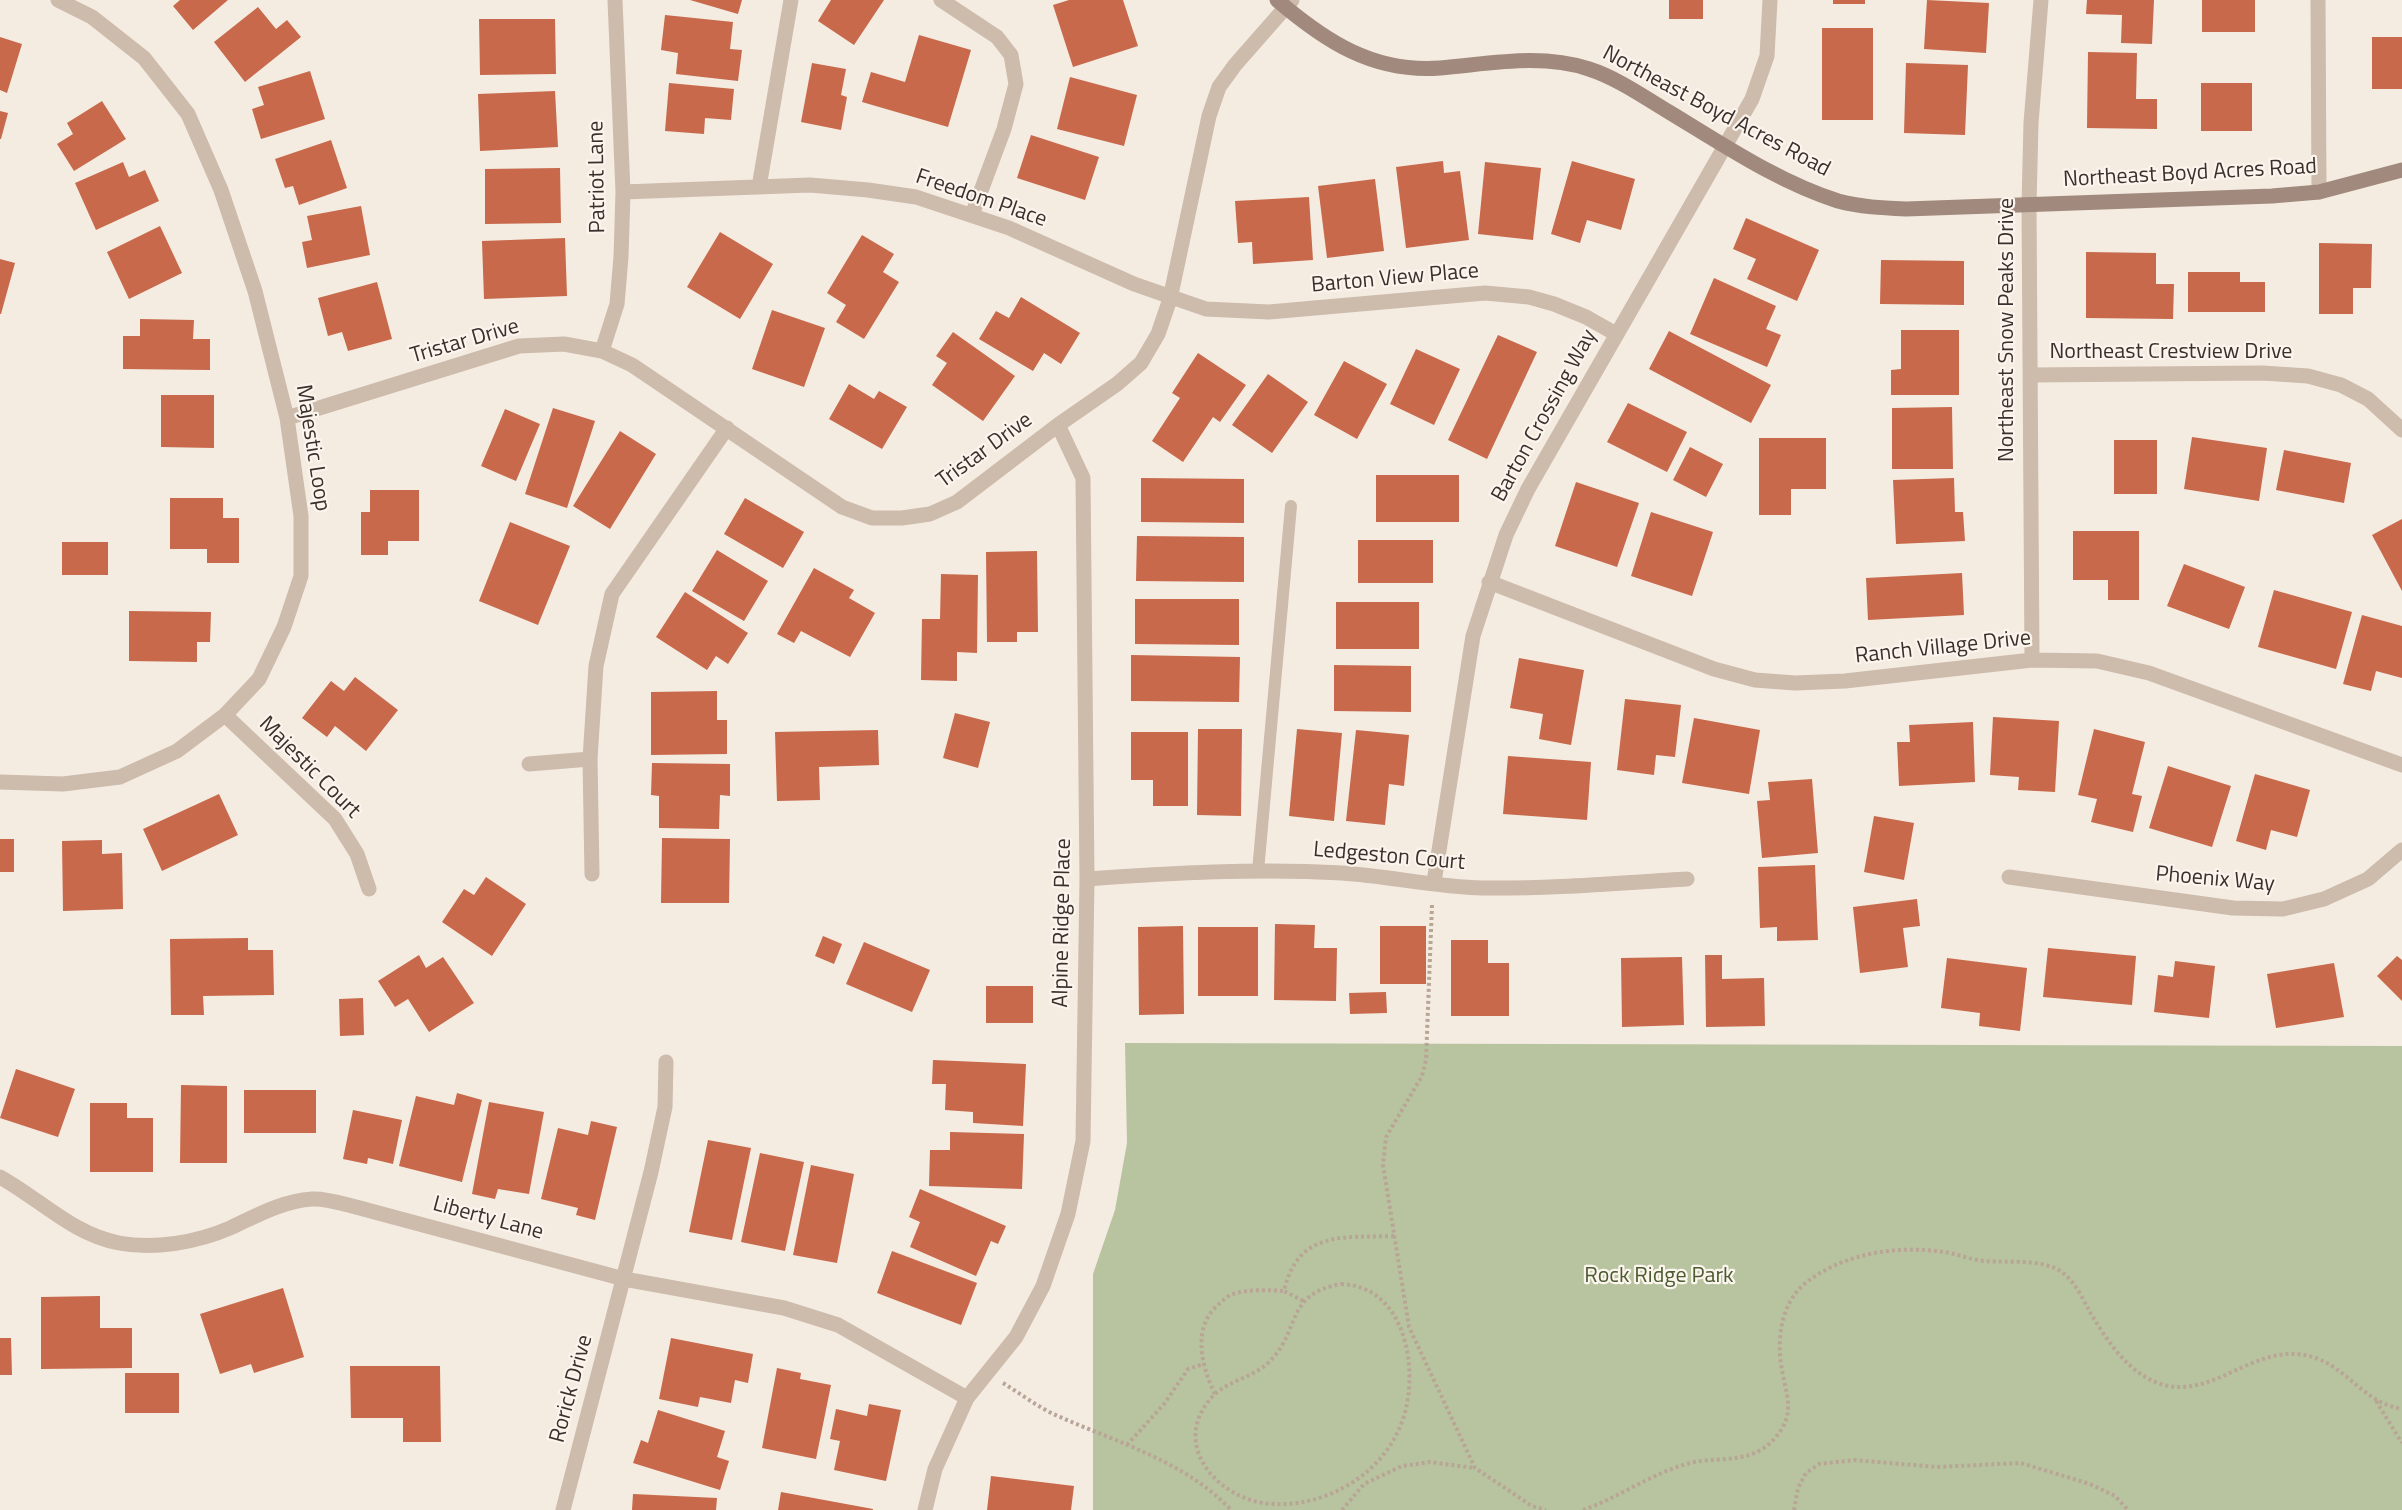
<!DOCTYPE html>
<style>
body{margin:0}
canvas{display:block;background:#f4ebe1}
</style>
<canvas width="2402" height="1510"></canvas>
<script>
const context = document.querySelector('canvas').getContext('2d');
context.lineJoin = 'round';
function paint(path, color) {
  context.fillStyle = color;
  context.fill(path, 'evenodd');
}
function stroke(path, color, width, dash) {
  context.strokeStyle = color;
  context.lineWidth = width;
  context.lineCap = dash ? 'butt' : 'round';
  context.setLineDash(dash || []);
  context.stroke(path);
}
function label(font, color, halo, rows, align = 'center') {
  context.font = font + ' "Titillium Web",sans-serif';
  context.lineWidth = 4.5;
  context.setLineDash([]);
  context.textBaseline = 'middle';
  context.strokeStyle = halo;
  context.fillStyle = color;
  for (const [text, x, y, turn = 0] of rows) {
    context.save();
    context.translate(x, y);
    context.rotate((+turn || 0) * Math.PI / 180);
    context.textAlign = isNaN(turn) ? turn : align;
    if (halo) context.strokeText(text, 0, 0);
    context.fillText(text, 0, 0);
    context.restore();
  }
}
const green = new Path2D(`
 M 1125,1043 L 2402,1046 L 2402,1510 L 1093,1510 L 1093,1274 L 1115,1210 L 1127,1143 Z`);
const building = new Path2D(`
 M 180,0 L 228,0 L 193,30 L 173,6 Z
 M 690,0 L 742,0 L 738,14 Z
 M 831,0 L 884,0 L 854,45 L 818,21 Z
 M 1069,0 L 1123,0 L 1138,46 L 1073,67 L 1053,5 Z
 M 1669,0 L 1703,0 L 1703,19 L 1669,19 Z
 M 1833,0 L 1865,0 L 1865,4 L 1833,4 Z
 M 1927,0 L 1989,3 L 1986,53 L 1924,49 Z
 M 2087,0 L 2154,0 L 2152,44 L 2121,43 L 2122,15 L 2086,14 Z
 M 2202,0 L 2255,0 L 2255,32 L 2202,32 Z
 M 258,7 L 276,29 L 287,20 L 301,37 L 245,82 L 214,42 Z
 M 665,15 L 733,22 L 730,49 L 742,50 L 738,81 L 676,74 L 678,53 L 661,50 Z
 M 479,19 L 555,19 L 556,74 L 480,75 Z
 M 1822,28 L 1873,28 L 1873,120 L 1822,120 Z
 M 919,35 L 971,50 L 948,127 L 862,102 L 871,72 L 905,82 Z
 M 0,37 L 22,44 L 7,93 L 0,90 Z
 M 2372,37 L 2402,37 L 2402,89 L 2372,89 Z
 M 2088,52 L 2137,53 L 2136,99 L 2157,99 L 2157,129 L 2087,128 Z
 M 812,63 L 846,69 L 841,95 L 847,97 L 841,130 L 801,122 Z
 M 1906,63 L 1968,65 L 1965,135 L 1904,133 Z
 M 310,71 L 325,119 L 261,139 L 252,109 L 264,105 L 258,87 Z
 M 1070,77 L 1137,95 L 1124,146 L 1057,129 Z
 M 669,83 L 734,89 L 731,120 L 705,118 L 704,134 L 665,131 Z
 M 2201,83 L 2252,83 L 2252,131 L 2201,131 Z
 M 555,91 L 558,147 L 480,151 L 478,94 Z
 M 102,101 L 126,139 L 74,171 L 57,144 L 73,134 L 67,123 Z
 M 0,111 L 8,113 L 1,139 L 0,139 Z
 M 1031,135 L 1099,157 L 1085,200 L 1017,178 Z
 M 331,140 L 347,188 L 299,205 L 293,186 L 285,188 L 275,159 Z
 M 1443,161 L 1444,173 L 1460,171 L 1469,240 L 1406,248 L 1396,167 Z
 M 1572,161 L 1635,179 L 1621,230 L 1587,220 L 1580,243 L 1551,234 Z
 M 123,162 L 129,177 L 145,170 L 159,201 L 96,230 L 75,183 Z
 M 1485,162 L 1541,168 L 1533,240 L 1478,234 Z
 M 560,168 L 561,223 L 485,224 L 485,169 Z
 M 1375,179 L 1384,251 L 1327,258 L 1318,186 Z
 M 1309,197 L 1313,260 L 1253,264 L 1252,242 L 1238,243 L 1235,201 Z
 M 361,206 L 370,255 L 307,268 L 302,242 L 312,240 L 307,216 Z
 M 1746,218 L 1819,250 L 1797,301 L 1747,279 L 1756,259 L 1733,249 Z
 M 160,226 L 182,273 L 129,299 L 107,252 Z
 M 720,232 L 773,264 L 740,319 L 687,287 Z
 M 862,235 L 894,254 L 883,272 L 899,282 L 864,339 L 836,322 L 846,305 L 827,293 Z
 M 565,238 L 567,296 L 484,299 L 482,241 Z
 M 2319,243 L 2372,244 L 2371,288 L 2353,288 L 2353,314 L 2319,314 Z
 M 2086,252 L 2156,253 L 2156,284 L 2174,284 L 2173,319 L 2086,318 Z
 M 0,259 L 15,263 L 1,314 L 0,314 Z
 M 1881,260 L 1964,261 L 1964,305 L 1880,304 Z
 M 2188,272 L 2240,272 L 2240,282 L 2265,282 L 2265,312 L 2188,312 Z
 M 1714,278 L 1776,306 L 1766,329 L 1781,335 L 1767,367 L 1690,334 Z
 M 377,282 L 392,339 L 348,351 L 342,332 L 328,336 L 318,298 Z
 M 1021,297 L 1080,333 L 1061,364 L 1044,353 L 1033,371 L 979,339 L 996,311 L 1009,318 Z
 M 772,310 L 825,328 L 804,387 L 752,369 Z
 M 140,319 L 194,320 L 193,339 L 210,339 L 210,370 L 123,369 L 123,336 L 140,336 Z
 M 1901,330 L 1959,330 L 1959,395 L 1891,395 L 1891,370 L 1901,369 Z
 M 1669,331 L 1771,385 L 1751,423 L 1649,369 Z
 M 953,332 L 1015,376 L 983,421 L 932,385 L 947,363 L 936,356 Z
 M 1498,335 L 1537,352 L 1487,459 L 1448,440 Z
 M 1416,349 L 1460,369 L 1434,425 L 1390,404 Z
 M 1198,353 L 1246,385 L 1220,422 L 1213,417 L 1183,462 L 1152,441 L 1180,398 L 1172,393 Z
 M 1344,361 L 1387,384 L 1357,439 L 1314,415 Z
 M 1268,374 L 1308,402 L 1272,453 L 1232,425 Z
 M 849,384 L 874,399 L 879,391 L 907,407 L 882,449 L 829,419 Z
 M 161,395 L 214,395 L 214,448 L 161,447 Z
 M 1628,403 L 1687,432 L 1667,472 L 1607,442 Z
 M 1952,407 L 1953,469 L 1892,469 L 1892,408 Z
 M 553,408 L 595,421 L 567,508 L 525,494 Z
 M 505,409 L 540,424 L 516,481 L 481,466 Z
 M 620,431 L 656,454 L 610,529 L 573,506 Z
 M 2192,437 L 2267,448 L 2259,501 L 2184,489 Z
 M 1759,438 L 1826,438 L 1826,489 L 1791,489 L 1791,515 L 1759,515 Z
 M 2114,440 L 2157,440 L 2157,494 L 2114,494 Z
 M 1690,447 L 1723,464 L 1706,497 L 1673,480 Z
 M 2284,450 L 2351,463 L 2344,503 L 2276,490 Z
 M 1376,475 L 1459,475 L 1459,522 L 1376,522 Z
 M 1141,478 L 1244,479 L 1244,523 L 1141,522 Z
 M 1954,478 L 1955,512 L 1963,512 L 1965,541 L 1896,544 L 1893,480 Z
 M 1576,482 L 1639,503 L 1617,567 L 1555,546 Z
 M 370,490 L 419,490 L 419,541 L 388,541 L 388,555 L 361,555 L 361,512 L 370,512 Z
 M 170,498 L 223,498 L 223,518 L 239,518 L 239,563 L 207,563 L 207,549 L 170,549 Z
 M 745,498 L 804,532 L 783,568 L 724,534 Z
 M 1651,512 L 1713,532 L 1692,596 L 1631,576 Z
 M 2402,519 L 2402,591 L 2372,535 Z
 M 510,522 L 570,546 L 538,625 L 479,601 Z
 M 2073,531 L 2139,531 L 2139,600 L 2108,600 L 2108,580 L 2073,580 Z
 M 1137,536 L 1244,537 L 1244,582 L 1136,581 Z
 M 1358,540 L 1433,540 L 1433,583 L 1358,583 Z
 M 62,542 L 108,542 L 108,575 L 62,575 Z
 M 717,550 L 768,581 L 744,621 L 692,591 Z
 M 1037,551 L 1038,632 L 1017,632 L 1017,642 L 987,642 L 986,552 Z
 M 2184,564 L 2245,587 L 2229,629 L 2167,606 Z
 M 814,568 L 854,590 L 849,598 L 875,613 L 850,657 L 801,631 L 794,643 L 777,634 Z
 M 1962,573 L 1964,615 L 1868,620 L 1866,578 Z
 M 941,574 L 978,575 L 977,653 L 957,652 L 957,681 L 921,680 L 922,619 L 940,619 Z
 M 2274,590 L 2352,612 L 2336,669 L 2258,647 Z
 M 685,592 L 748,633 L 728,664 L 716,656 L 707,670 L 656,637 Z
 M 1135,599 L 1239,599 L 1239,645 L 1135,644 Z
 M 1336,602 L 1419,602 L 1419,649 L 1336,649 Z
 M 129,611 L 211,612 L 210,642 L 197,642 L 197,662 L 129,661 Z
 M 2362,615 L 2402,626 L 2402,678 L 2376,671 L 2371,691 L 2343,684 Z
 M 1131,655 L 1240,657 L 1239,702 L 1131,701 Z
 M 1519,658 L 1584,670 L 1571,745 L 1539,739 L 1543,714 L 1510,708 Z
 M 1334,665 L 1411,666 L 1411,712 L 1334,711 Z
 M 355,677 L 398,710 L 366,751 L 335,726 L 327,737 L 302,718 L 331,681 L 344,691 Z
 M 717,691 L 717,720 L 727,720 L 727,754 L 651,755 L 651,692 Z
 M 1625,699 L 1681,705 L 1675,757 L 1656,755 L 1654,775 L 1617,770 Z
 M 955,713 L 990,722 L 978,768 L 943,758 Z
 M 1993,717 L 2059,721 L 2055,792 L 2018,790 L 2019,777 L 1990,775 Z
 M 1694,718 L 1760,730 L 1749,794 L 1682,783 Z
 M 1973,722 L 1975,782 L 1899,786 L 1897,742 L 1910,742 L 1909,725 Z
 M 1198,729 L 1242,729 L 1241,816 L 1197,815 Z
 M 1297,729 L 1342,733 L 1334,821 L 1289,816 Z
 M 2094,729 L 2145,742 L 2132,794 L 2142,796 L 2133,832 L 2091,822 L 2097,799 L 2078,795 Z
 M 878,730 L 879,765 L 819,767 L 820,800 L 777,801 L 775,732 Z
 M 1356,730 L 1409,735 L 1404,786 L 1389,784 L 1385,825 L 1346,821 Z
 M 1131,732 L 1188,732 L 1188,806 L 1153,806 L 1153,780 L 1131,780 Z
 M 1508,756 L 1591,762 L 1587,820 L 1503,814 Z
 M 652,763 L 730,764 L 730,796 L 720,795 L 719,829 L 659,828 L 659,796 L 651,795 Z
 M 2168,766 L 2231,786 L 2212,847 L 2149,828 Z
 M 2255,774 L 2310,790 L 2297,837 L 2271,830 L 2266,850 L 2236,841 Z
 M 1812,779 L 1818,853 L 1762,858 L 1757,801 L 1770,800 L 1768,782 Z
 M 219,794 L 238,835 L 162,871 L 143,829 Z
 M 1874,816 L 1914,823 L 1904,880 L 1864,872 Z
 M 662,838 L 730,839 L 729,903 L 661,903 Z
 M 0,839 L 14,839 L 14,872 L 0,872 Z
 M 102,840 L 102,854 L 122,853 L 123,909 L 63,911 L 62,841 Z
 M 1815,865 L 1818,940 L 1777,941 L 1777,927 L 1760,928 L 1758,867 Z
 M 486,877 L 526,904 L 492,956 L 442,922 L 464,889 L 474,895 Z
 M 1917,899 L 1920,926 L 1903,928 L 1908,967 L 1860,973 L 1853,907 Z
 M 1275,924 L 1315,925 L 1314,948 L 1337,948 L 1336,1001 L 1274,1000 Z
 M 1183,926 L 1184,1014 L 1139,1015 L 1138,927 Z
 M 1380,926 L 1426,926 L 1426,984 L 1380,984 Z
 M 1198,927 L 1258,927 L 1258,996 L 1198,996 Z
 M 823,936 L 842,944 L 834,964 L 815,956 Z
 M 248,938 L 248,950 L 273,950 L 274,995 L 203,996 L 204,1015 L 171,1015 L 170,939 Z
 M 1451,940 L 1488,940 L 1488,963 L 1509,963 L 1509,1016 L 1451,1016 Z
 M 864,942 L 930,970 L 912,1012 L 846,984 Z
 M 2048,948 L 2136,956 L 2132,1005 L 2043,997 Z
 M 419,955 L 426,968 L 443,957 L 474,1003 L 429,1032 L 408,999 L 395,1007 L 378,981 Z
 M 1705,955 L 1722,955 L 1722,979 L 1764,978 L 1765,1026 L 1706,1027 Z
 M 2397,956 L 2402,960 L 2402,1001 L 2377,976 Z
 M 1682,957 L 1684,1025 L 1622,1027 L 1621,958 Z
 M 1947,958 L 2027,968 L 2020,1031 L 1979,1026 L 1980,1013 L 1941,1008 Z
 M 2175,961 L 2215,966 L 2209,1018 L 2154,1012 L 2158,975 L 2173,977 Z
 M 2334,963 L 2344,1017 L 2276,1028 L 2267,974 Z
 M 986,986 L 1033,986 L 1033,1023 L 986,1023 Z
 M 1386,992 L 1387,1013 L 1350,1014 L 1349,993 Z
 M 363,998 L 364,1035 L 340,1036 L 339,999 Z
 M 933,1060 L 1026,1064 L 1023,1126 L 973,1123 L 973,1112 L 945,1110 L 946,1084 L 932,1084 Z
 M 16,1069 L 75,1089 L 58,1137 L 0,1118 Z
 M 181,1085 L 227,1086 L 227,1163 L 180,1163 Z
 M 244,1090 L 316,1090 L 316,1133 L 244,1133 Z
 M 457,1093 L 482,1100 L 462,1182 L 399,1166 L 416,1096 L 454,1105 Z
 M 489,1102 L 544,1112 L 529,1194 L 498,1189 L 495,1199 L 472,1194 Z
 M 90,1103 L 127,1103 L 127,1118 L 153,1118 L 153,1172 L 90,1172 Z
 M 353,1110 L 402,1120 L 393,1164 L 368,1158 L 367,1164 L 343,1159 Z
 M 591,1121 L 617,1127 L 595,1220 L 576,1215 L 578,1208 L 541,1199 L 558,1128 L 588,1135 Z
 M 950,1132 L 1024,1134 L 1022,1189 L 929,1186 L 930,1150 L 950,1150 Z
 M 708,1140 L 751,1148 L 732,1240 L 689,1232 Z
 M 760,1153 L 804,1162 L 785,1251 L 741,1242 Z
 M 811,1165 L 854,1174 L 837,1263 L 793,1255 Z
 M 920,1189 L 1006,1226 L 998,1244 L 991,1241 L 976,1276 L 910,1247 L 920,1222 L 909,1217 Z
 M 892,1251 L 977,1283 L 961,1325 L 877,1293 Z
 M 283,1288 L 304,1357 L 254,1373 L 251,1364 L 220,1374 L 200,1314 Z
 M 100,1296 L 100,1328 L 132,1328 L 132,1368 L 41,1369 L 41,1297 Z
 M 0,1338 L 11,1338 L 12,1375 L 0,1375 Z
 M 671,1338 L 753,1354 L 748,1383 L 735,1380 L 731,1403 L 700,1397 L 698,1407 L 659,1399 Z
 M 350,1366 L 440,1366 L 441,1442 L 403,1442 L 403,1418 L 351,1418 Z
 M 777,1368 L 801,1373 L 800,1379 L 831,1385 L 816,1459 L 762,1448 Z
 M 125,1373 L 179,1373 L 179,1413 L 125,1413 Z
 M 869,1404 L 901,1410 L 886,1481 L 834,1470 L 840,1441 L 830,1439 L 836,1409 L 867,1416 Z
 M 658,1410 L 725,1431 L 717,1457 L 729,1461 L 720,1490 L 633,1463 L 641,1440 L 648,1443 Z
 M 991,1476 L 1074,1486 L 1071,1510 L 987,1510 Z
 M 781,1492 L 873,1509 L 873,1510 L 778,1510 Z
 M 633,1494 L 717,1498 L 716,1510 L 632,1510 Z`);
const path = new Path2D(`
 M 1432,905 L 1426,1060 L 1422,1076 L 1386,1137 L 1383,1165 L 1409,1327 L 1475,1468 L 1532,1506 L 1546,1510
 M 1341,1284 C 1405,1286 1420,1368 1403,1419 C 1385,1473 1328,1507 1272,1504 C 1218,1501 1167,1443 1214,1395 C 1231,1379 1256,1377 1272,1359 C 1301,1327 1286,1294 1341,1284 Z
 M 1303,1301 L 1284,1291 C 1298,1229 1345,1238 1395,1236
 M 1003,1383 C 1021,1394 1039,1408 1058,1416 C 1118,1443 1185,1461 1231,1510
 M 1215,1394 C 1201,1366 1192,1327 1218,1305 C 1223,1301 1228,1295 1233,1294 C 1249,1289 1267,1290 1284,1291
 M 2376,1401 L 2402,1443
 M 1127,1445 L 1164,1404 L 1188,1369 L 1204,1364
 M 1342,1510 L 1364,1484 L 1402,1466 L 1430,1462 L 1475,1468
 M 1583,1510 C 1620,1497 1652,1473 1690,1463 C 1720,1456 1751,1465 1774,1439 C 1798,1413 1785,1394 1781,1364 C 1777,1335 1782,1301 1807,1282 C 1844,1253 1898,1245 1944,1252 C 1958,1254 1971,1260 1985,1261 C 2008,1263 2044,1258 2063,1273 C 2075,1282 2083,1299 2090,1312 C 2107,1341 2130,1376 2164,1385 C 2211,1397 2249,1351 2296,1354 C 2344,1357 2358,1402 2402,1409
 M 1794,1510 L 1798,1488 L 1806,1473 L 1819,1464 L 1854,1460 L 1936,1467 L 2021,1463 L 2090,1484 L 2115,1496 L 2128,1510`);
const lane = new Path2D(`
 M 1258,871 L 1291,506`);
const street = new Path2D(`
 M 941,0 L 997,37 L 1011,55 L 1016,84 L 1004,129 L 972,215
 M 2318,0 L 2319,192
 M 759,187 L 791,0
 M 623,192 L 810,185 L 868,190 L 916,197 L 1009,228 L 1134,284 L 1206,309 L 1269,312 L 1485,293 L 1529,297 L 1554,304 L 1586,317 L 1616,334
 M 602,351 L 617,304 L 621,257 L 623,192 L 615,0
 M 2032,375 L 2262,373 L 2308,376 L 2341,385 L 2368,399 L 2402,430
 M 287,418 L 519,346 L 564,344 L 602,351 L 632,365 L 842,507 L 872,518 L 902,518 L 930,514 L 957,502 L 1058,425 L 1117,384 L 1141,363 L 1158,334 L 1170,299 L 1209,116 L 1219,87 L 1235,65 L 1292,0
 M 1489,582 L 1714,669 L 1755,680 L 1795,683 L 1845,681 L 2032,660 L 2097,661 L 2149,673 L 2402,765
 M 2032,660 L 2029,205 L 2031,123 L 2041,0
 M 225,715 L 335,819 L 357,854 L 369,889
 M 529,764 L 590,759
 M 0,782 L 63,784 L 120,777 L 177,751 L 225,715 L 259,679 L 284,627 L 301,576 L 301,516 L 287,418 L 255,291 L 221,190 L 188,114 L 144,58 L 92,17 L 58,0
 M 592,874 L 590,759 L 596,666 L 612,594 L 727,428
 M 2009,877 L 2233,908 L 2283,909 L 2324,899 L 2368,879 L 2402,850
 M 1087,879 C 1172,873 1257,868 1342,873 C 1388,876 1436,887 1482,888 C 1550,889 1618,883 1687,879
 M 1434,882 L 1473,636 L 1506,535 L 1528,489 L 1752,99 L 1767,56 L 1770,0
 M 0,1177 C 40,1199 72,1234 119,1243 C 154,1250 198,1242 230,1228 C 256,1216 282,1201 312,1199 C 325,1198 343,1204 356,1207 L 624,1279 L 784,1308 L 838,1325 L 967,1398
 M 563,1510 L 651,1172 L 665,1107 L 666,1062
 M 925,1510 L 935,1469 L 967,1398 L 1016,1337 L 1043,1286 L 1068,1214 L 1083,1141 L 1087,879 L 1083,478 L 1058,425`);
const secondary = new Path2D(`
 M 1277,0 C 1325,41 1373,73 1440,68 C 1489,64 1540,53 1589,69 C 1617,78 1644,97 1669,112 C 1722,144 1778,182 1838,201 C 1860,207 1883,208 1906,209 L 2272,196 L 2319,192 L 2402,170`);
const streetNames = [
 ["Northeast Boyd Acres Road",1716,112,28],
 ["Northeast Boyd Acres Road",2190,174,-3],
 ["Patriot Lane",598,177,-91],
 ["Freedom Place",981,199,19],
 ["Barton View Place",1395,279,-5],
 ["Northeast Snow Peaks Drive",2008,330,-90],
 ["Tristar Drive",465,342,-16],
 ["Northeast Crestview Drive",2171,353],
 ["Barton Crossing Way",1545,416,-61],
 ["Majestic Loop",312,448,81],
 ["Tristar Drive",985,451,-36],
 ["Ranch Village Drive",1943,648,-6],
 ["Majestic Court",309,768,45],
 ["Ledgeston Court",1389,857,5],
 ["Phoenix Way",2215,880,5],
 ["Alpine Ridge Place",1063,923,-89],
 ["Liberty Lane",488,1219,15],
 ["Rorick Drive",572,1389,-75]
];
const parkNames = [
 ["Rock Ridge Park",1659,1277]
];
paint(green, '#b8c4a0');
paint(building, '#c8694b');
stroke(path, '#b9a596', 4, [3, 3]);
stroke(lane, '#cdbbac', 12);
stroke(street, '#cdbbac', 15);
stroke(secondary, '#a18a7d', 15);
label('22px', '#3b302b', '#fbf5ee', streetNames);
label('22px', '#4a5a2e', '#fbf5ee', parkNames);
</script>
